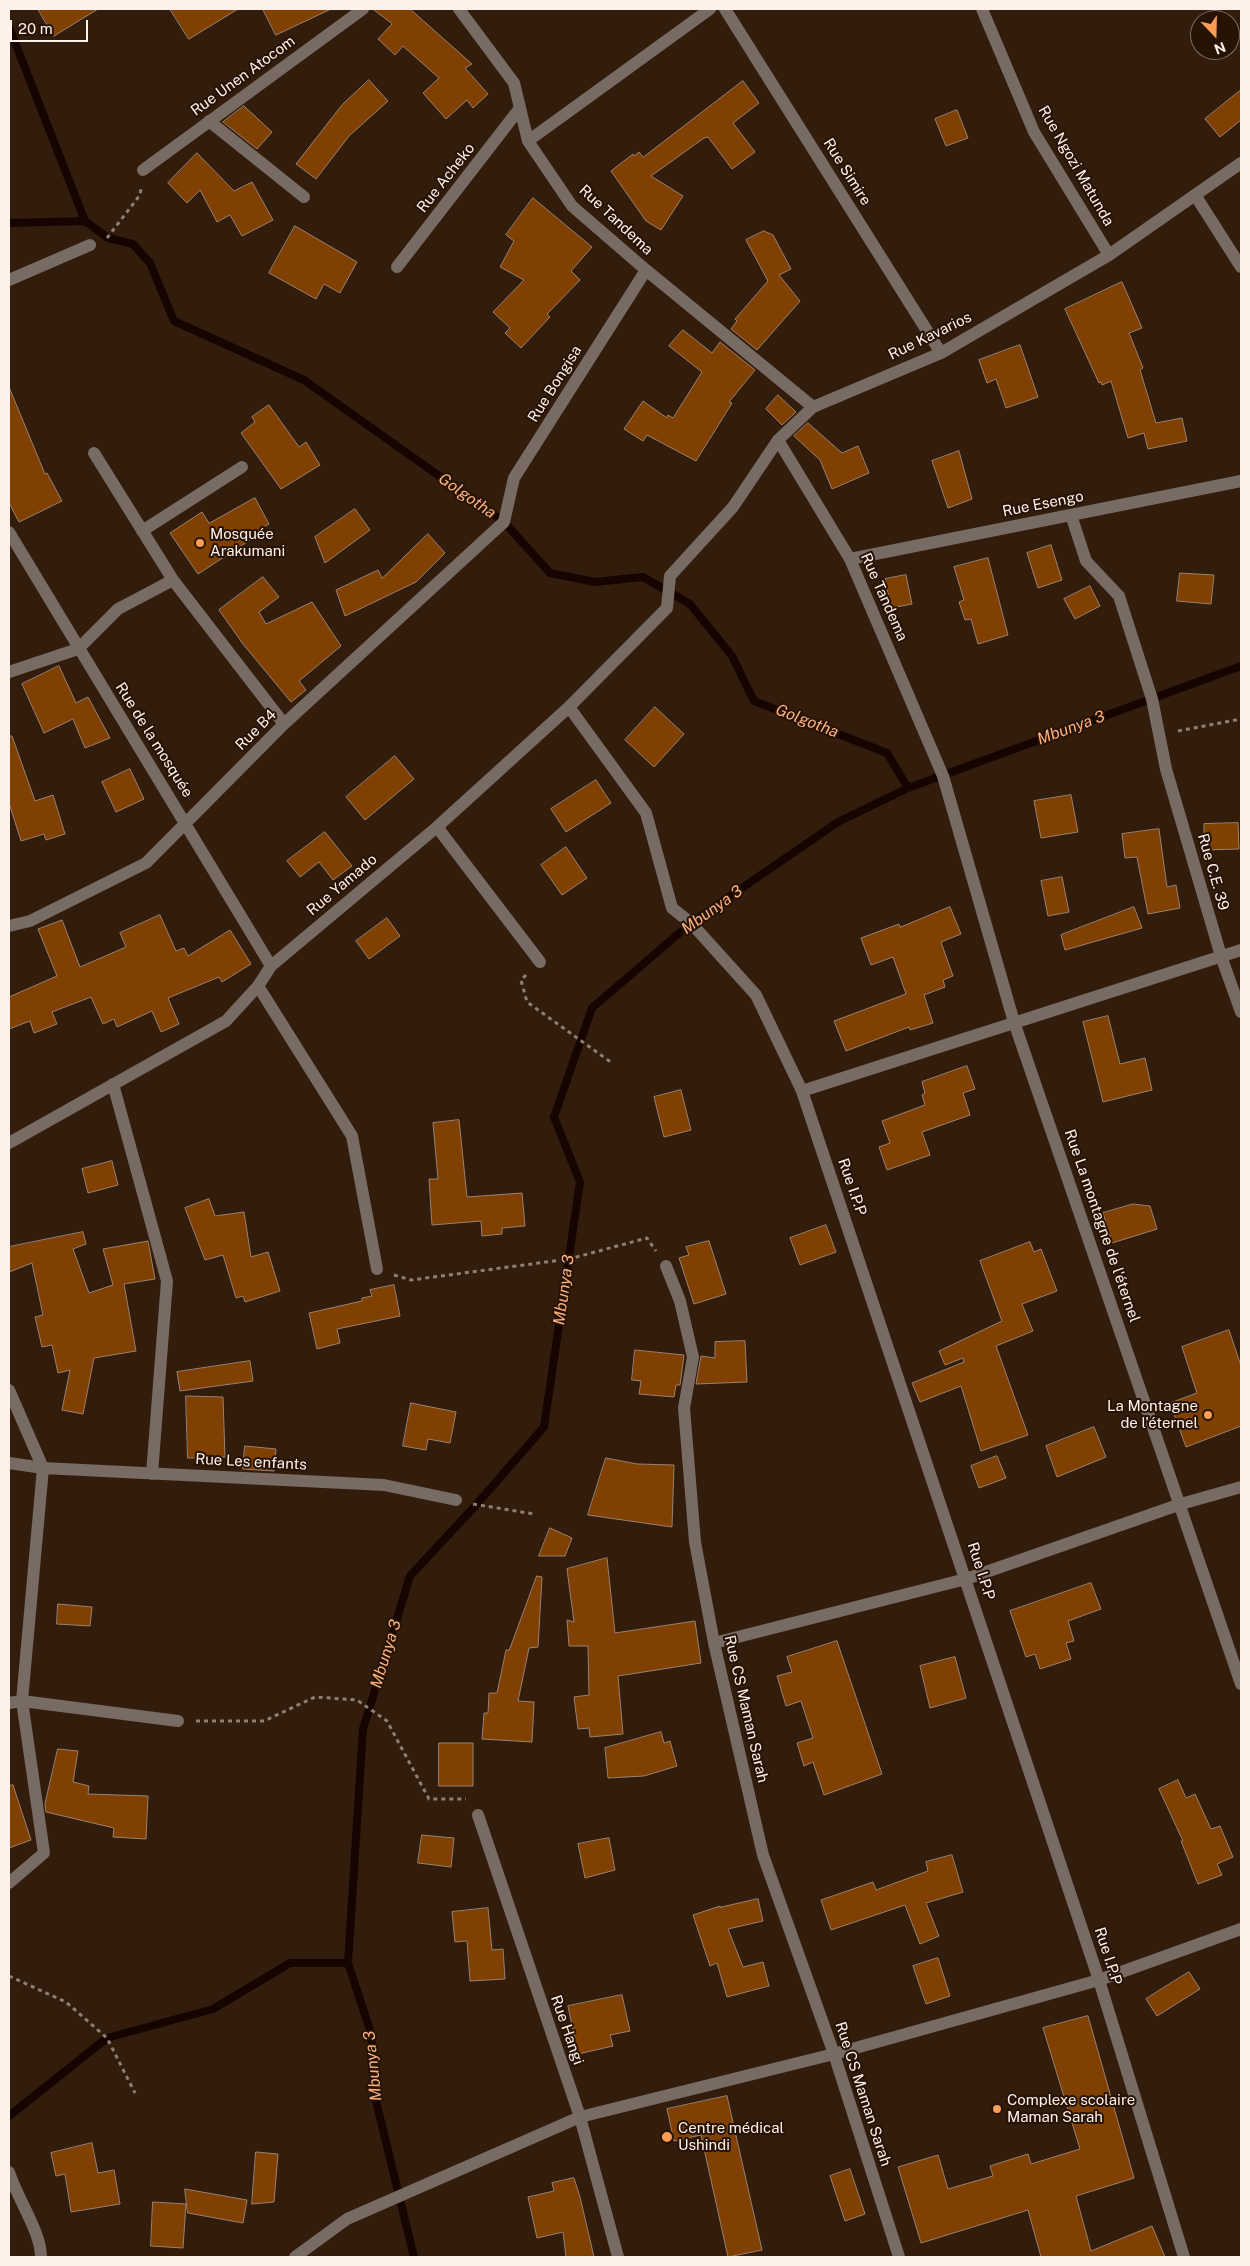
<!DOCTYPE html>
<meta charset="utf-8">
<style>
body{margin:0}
#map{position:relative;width:1250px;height:2266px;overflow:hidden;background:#321d0d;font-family:"Public Sans",sans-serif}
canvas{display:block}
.frame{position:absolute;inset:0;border:10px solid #fdf1e9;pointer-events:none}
.north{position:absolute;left:1190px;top:10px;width:50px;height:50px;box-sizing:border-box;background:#271305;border:1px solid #7d6c60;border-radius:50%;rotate:159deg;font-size:14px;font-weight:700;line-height:20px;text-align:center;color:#fdf1e9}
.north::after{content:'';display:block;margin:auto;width:18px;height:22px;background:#fd9d55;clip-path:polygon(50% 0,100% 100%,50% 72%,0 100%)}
.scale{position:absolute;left:10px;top:20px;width:78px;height:22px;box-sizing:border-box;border:2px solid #fdf1e9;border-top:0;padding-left:6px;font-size:15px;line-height:18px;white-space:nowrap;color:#fdf1e9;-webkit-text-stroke:4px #271305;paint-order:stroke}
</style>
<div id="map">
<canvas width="1250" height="2266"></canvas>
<div class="frame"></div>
<div class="north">N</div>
<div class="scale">20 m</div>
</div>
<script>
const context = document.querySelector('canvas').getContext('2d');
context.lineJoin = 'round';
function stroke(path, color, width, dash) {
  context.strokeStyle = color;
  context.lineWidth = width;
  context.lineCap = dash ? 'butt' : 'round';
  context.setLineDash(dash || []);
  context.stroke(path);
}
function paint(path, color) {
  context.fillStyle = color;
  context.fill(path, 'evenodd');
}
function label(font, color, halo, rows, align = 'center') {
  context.font = font + ' "Public Sans",sans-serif';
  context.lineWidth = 4;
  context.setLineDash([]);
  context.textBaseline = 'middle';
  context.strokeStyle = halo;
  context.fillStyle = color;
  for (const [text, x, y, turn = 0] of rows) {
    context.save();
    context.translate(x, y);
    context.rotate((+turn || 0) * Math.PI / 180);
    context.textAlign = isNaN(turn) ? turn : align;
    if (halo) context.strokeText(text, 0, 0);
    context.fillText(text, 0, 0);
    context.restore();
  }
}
const stream = new Path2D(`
 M 9,27 L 85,221
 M 9,223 L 85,221 L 108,238 L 133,244 L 150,263 L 174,321 L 304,380 L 504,522 L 550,573 L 595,582 L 643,577 L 690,604 L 732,656 L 754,701 L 887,753 L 908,788
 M 9,2116 L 107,2038 L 213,2009 L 290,1963 L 348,1963
 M 414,2257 L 376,2101 L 371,2033 L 348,1963 L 363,1729 L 410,1576 L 476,1505 L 544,1427 L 580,1182 L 554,1117 L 592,1008 L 691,923 L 838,822 L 908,788 L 1241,666`);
const building = new Path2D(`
 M 38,9 L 98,9 L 54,36 Z
 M 170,9 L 238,9 L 189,39 Z
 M 263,9 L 331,9 L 276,35 Z
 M 373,9 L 410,9 L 472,64 L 465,68 L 488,94 L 473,108 L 467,100 L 446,119 L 423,93 L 439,78 L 403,46 L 395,55 L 378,39 L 392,24 Z
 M 369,80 L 388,101 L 349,136 L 316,179 L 296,164 L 342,105 Z
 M 743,81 L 759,103 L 733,123 L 755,152 L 732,169 L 708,137 L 704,138 L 651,176 L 683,196 L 661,230 L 646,221 L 611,171 L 633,154 L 634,156 L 639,152 L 643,157 Z
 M 1241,90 L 1241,120 L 1220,137 L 1205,119 Z
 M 244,106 L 272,132 L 257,149 L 223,122 Z
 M 957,110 L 968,138 L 946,146 L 935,119 Z
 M 197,153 L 234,191 L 252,182 L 273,220 L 242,236 L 230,215 L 217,222 L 200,190 L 187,203 L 168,183 Z
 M 533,198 L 592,247 L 571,271 L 580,280 L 547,314 L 550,317 L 521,348 L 505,333 L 510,328 L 493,312 L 524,280 L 500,267 L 514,241 L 506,235 Z
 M 295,226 L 357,262 L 340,293 L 324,284 L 316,299 L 269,273 Z
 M 764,231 L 773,235 L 791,269 L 779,275 L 800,301 L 757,350 L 731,329 L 737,321 L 735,319 L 768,281 L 746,240 Z
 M 1122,282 L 1142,328 L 1129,333 L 1143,368 L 1140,370 L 1156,423 L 1182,418 L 1187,441 L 1148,449 L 1144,433 L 1128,438 L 1111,381 L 1102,385 L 1101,382 L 1099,383 L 1065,309 Z
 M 683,330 L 712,353 L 720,342 L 755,370 L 729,402 L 732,403 L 696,461 L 647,435 L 643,441 L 624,429 L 643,401 L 667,418 L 668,415 L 673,418 L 702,372 L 669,346 Z
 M 1020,345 L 1038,397 L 1006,408 L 996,379 L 987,383 L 979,360 Z
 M 9,387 L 45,474 L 47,473 L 62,501 L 19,522 L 9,503 Z
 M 778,395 L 796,412 L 782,425 L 766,409 Z
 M 269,405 L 299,447 L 306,442 L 320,465 L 281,489 L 241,433 L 255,422 L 252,417 Z
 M 808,423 L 842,453 L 858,446 L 869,473 L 832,489 L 820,460 L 794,436 Z
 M 959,451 L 972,499 L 948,508 L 932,461 Z
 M 255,498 L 269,524 L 262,528 L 264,531 L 198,574 L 170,533 L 202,512 L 209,523 Z
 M 355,509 L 370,530 L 325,563 L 315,537 Z
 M 428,534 L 445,553 L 416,582 L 345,616 L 336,590 L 378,570 L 382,578 Z
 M 1051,545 L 1062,580 L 1038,588 L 1027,553 Z
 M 988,558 L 1008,635 L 978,644 L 971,619 L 965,620 L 959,602 L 964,600 L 954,567 Z
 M 1180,573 L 1214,575 L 1211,604 L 1177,601 Z
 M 906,575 L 912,604 L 891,608 L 885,579 Z
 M 263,577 L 279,597 L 259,612 L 266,624 L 312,602 L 341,646 L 299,681 L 306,690 L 291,702 L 243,644 L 219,610 Z
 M 1090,586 L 1100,606 L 1075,619 L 1064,599 Z
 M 59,666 L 76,703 L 88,697 L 110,738 L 85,748 L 73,719 L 44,733 L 22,684 Z
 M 655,707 L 684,734 L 654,767 L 625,740 Z
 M 9,736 L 12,736 L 35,801 L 53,795 L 65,834 L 46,840 L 44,834 L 21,841 L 9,803 Z
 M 395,756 L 414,779 L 365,820 L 346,797 Z
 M 130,769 L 144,799 L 116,812 L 102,782 Z
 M 596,780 L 611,803 L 566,832 L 551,809 Z
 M 1071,795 L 1078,832 L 1041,838 L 1034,801 Z
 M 1238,823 L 1239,849 L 1204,850 L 1204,824 Z
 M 1159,829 L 1167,887 L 1176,885 L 1180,908 L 1148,914 L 1137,857 L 1125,858 L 1122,834 Z
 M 325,832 L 352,866 L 333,880 L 319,862 L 300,877 L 287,861 Z
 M 566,847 L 587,878 L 562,895 L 541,865 Z
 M 1062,877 L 1069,912 L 1048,916 L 1041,881 Z
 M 950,907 L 961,934 L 941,942 L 953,976 L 943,980 L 945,987 L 924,995 L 933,1023 L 910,1030 L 909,1027 L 846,1051 L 834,1021 L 906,994 L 893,957 L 871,965 L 861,938 L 899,924 L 900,927 Z
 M 1134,907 L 1142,928 L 1065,950 L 1061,935 Z
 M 160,915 L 176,951 L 184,948 L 188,956 L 230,930 L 251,964 L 222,982 L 219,977 L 168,998 L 179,1024 L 161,1032 L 152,1011 L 117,1027 L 114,1019 L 103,1024 L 91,997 L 52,1012 L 57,1024 L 34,1033 L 30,1021 L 9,1029 L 9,997 L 57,976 L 38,929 L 62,920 L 80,967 L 126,947 L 120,933 Z
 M 387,918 L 400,936 L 369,959 L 356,941 Z
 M 1108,1016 L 1120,1064 L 1145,1058 L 1152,1090 L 1103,1102 L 1083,1022 Z
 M 967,1066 L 975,1089 L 963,1093 L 970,1115 L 922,1132 L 930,1155 L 887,1170 L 879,1147 L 890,1143 L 882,1121 L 925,1105 L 922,1095 L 925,1093 L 922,1082 Z
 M 681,1090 L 691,1130 L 664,1137 L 654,1097 Z
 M 459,1120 L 467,1197 L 522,1193 L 525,1226 L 502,1228 L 502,1234 L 482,1236 L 481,1221 L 432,1225 L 429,1179 L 438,1179 L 433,1123 Z
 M 112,1161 L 118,1185 L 88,1193 L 82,1169 Z
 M 209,1199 L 215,1216 L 244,1212 L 251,1257 L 268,1252 L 280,1291 L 245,1302 L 243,1296 L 236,1298 L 223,1255 L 205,1260 L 185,1208 Z
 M 1133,1204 L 1150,1206 L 1157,1229 L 1112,1243 L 1103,1213 Z
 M 826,1225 L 836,1252 L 800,1265 L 790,1238 Z
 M 83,1232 L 86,1244 L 73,1249 L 89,1293 L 113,1285 L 103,1249 L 148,1241 L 155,1279 L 124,1284 L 136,1351 L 94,1358 L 83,1414 L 62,1410 L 70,1370 L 58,1373 L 52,1345 L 42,1347 L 35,1317 L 43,1315 L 32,1263 L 9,1272 L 9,1247 Z
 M 709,1241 L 726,1294 L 694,1304 L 679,1258 L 689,1255 L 686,1247 Z
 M 1030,1242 L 1034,1252 L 1041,1249 L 1057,1291 L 1022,1304 L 1033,1331 L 996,1346 L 1028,1435 L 981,1451 L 961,1386 L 920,1402 L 912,1383 L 964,1362 L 963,1358 L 945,1365 L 939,1351 L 1002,1321 L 980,1261 Z
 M 394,1285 L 400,1316 L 337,1329 L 340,1343 L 317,1349 L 309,1313 L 362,1301 L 362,1298 L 372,1296 L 370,1290 Z
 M 1229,1330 L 1241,1366 L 1241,1426 L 1186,1447 L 1170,1403 L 1197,1393 L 1182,1347 Z
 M 745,1341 L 747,1382 L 696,1384 L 701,1356 L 715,1358 L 715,1342 Z
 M 635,1350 L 684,1355 L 680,1385 L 676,1385 L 674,1397 L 639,1394 L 641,1381 L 632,1380 Z
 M 250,1361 L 253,1381 L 180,1391 L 177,1372 Z
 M 186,1396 L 223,1397 L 225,1457 L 188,1458 Z
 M 411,1403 L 456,1412 L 450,1443 L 428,1439 L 426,1450 L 403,1446 Z
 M 1094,1427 L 1106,1457 L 1057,1477 L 1046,1446 Z
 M 245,1446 L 276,1449 L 274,1471 L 243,1469 Z
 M 997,1456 L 1006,1478 L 979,1488 L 971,1466 Z
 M 606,1458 L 637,1464 L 674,1465 L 672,1527 L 588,1515 Z
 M 550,1528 L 572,1538 L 565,1556 L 539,1556 Z
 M 607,1558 L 615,1633 L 695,1621 L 701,1663 L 618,1676 L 623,1734 L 590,1737 L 589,1728 L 578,1729 L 574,1697 L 589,1695 L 588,1646 L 569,1646 L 567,1620 L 574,1622 L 567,1569 Z
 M 537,1576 L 542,1577 L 538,1647 L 529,1648 L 518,1701 L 534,1702 L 532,1742 L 482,1739 L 484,1713 L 488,1713 L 489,1693 L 497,1693 L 506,1650 L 509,1650 Z
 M 1091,1583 L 1101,1609 L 1068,1621 L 1074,1641 L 1066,1643 L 1071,1659 L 1040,1669 L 1035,1654 L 1026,1657 L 1010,1611 Z
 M 58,1604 L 92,1607 L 90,1626 L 57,1624 Z
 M 837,1641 L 882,1774 L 824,1795 L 813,1762 L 804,1766 L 797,1743 L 813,1738 L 801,1701 L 786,1706 L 777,1676 L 792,1672 L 787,1657 Z
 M 955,1657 L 966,1698 L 930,1708 L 920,1666 Z
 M 661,1732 L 664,1743 L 670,1741 L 677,1766 L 644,1776 L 608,1778 L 605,1748 Z
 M 439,1743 L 473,1743 L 473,1786 L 439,1786 Z
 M 58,1749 L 78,1751 L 73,1782 L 89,1786 L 88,1794 L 148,1796 L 146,1839 L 113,1837 L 114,1828 L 46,1812 L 45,1804 Z
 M 1178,1780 L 1186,1798 L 1195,1794 L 1211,1829 L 1220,1826 L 1233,1857 L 1217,1864 L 1222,1875 L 1198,1884 L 1181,1841 L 1183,1841 L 1159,1789 Z
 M 13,1785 L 31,1840 L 9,1848 L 9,1786 Z
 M 422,1835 L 454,1838 L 451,1867 L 418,1863 Z
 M 609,1838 L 615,1870 L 585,1878 L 578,1844 Z
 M 952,1855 L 963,1892 L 926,1903 L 939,1936 L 920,1944 L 905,1905 L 831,1930 L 821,1900 L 873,1882 L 876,1890 L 928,1871 L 926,1862 Z
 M 758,1899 L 763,1921 L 728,1929 L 743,1967 L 763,1962 L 769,1986 L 727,1997 L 717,1963 L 710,1966 L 693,1915 L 720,1906 L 720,1907 Z
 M 488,1908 L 492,1950 L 503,1949 L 505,1979 L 470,1981 L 467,1941 L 455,1942 L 452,1912 Z
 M 938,1958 L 950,1996 L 926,2004 L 913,1966 Z
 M 1189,1972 L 1200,1989 L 1157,2016 L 1146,1999 Z
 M 622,1995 L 630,2031 L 610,2035 L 613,2046 L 578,2054 L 568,2006 Z
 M 1088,2016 L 1134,2178 L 1076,2196 L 1091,2251 L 1152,2226 L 1165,2257 L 1041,2257 L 1028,2210 L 921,2243 L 898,2167 L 938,2155 L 948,2189 L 993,2176 L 990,2166 L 1028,2154 L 1031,2164 L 1080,2149 L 1043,2028 Z
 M 727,2096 L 762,2250 L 728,2257 L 701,2135 L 674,2141 L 667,2109 Z
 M 92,2143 L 98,2173 L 114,2170 L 120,2204 L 71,2212 L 65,2174 L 56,2176 L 51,2153 Z
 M 256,2152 L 278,2154 L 274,2202 L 252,2204 Z
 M 850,2169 L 865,2214 L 845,2221 L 830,2176 Z
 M 574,2178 L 580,2197 L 594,2257 L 566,2257 L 563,2232 L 537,2238 L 528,2197 L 554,2191 L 552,2183 Z
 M 185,2189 L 247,2200 L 243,2223 L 188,2213 Z
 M 153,2202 L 186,2204 L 183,2248 L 151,2246 Z`);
const path = new Path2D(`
 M 107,238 L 140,195 L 141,189
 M 1178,731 L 1241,719
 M 526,975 L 521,980 L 527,1002 L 612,1063
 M 394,1275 L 411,1280 L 569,1259 L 647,1238 L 656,1251
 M 473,1504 L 534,1514
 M 196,1721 L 264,1721 L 315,1697 L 357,1700 L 387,1721 L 429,1799 L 466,1799
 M 9,1976 L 66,2002 L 107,2038 L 135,2093`);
const minor = new Path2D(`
 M 459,9 L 514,83 L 528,141 L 572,206 L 646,270 L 813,407
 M 725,9 L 941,353
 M 982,9 L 1034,132 L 1109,255
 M 209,121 L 304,197
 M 528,141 L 710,9
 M 143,170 L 363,9
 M 1195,195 L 1241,267
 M 397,267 L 520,108
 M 9,280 L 90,245
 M 778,440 L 850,559 L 943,776 L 1014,1022 L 1241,1684
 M 94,453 L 173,580 L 284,724
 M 1071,515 L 1086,561 L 1119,596 L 1152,699 L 1166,769 L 1221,956 L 1241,1012
 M 142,531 L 242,467
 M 9,532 L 271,966
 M 850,559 L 1241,481
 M 9,672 L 78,649 L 118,609 L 173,580
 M 569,707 L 646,813 L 672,908 L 691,923 L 756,995 L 802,1091 L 1099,1980 L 1184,2257
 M 437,827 L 540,962
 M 9,926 L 30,921 L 146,863 L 284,724 L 504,522 L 514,478 L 646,270
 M 258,986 L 352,1136 L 377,1269
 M 113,1084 L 167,1281 L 152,1474
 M 802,1091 L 1241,950
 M 9,1143 L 226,1021 L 258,986 L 271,966 L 437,827 L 569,707 L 667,608 L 670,576 L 733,507 L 778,440 L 813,407 L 941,353 L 1109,255 L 1241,163
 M 666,1266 L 680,1301 L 693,1357 L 684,1408 L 695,1542 L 714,1643 L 763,1855 L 834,2054 L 899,2257
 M 9,1390 L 43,1468 L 22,1701 L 44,1853 L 9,1883
 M 9,1463 L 43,1468 L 384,1485 L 456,1500
 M 714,1643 L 966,1579 L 1181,1504 L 1241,1487
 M 9,1703 L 22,1701 L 178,1721
 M 478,1815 L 580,2117 L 618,2257
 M 9,2172 C 17,2198 41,2232 41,2257
 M 295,2257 L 347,2219 L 580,2117 L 834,2054 L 1099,1980 L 1241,1929`);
const markers = [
 [200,543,5,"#fd9d55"],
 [1208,1415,5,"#fd9d55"],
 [997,2109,5,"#fd9d55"],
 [667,2137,6,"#fd9d55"]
];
const streetNames = [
 ["Rue Unen Atocom",243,76,-36],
 ["Rue Ngozi Matunda",1076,166,60],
 ["Rue Simire",847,172,58],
 ["Rue Acheko",446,178,-52],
 ["Rue Tandema",616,220,43],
 ["Rue Kavarios",930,336,-26],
 ["Rue Bongisa",555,384,-58],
 ["Rue Esengo",1043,504,-11],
 ["Rue Tandema",884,597,66],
 ["Rue B4",256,730,-45],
 ["Rue de la mosquée",154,740,58],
 ["Rue C.E. 39",1213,872,74],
 ["Rue Yamado",342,885,-40],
 ["Rue I.P.P",852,1187,71],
 ["Rue La montagne de l'éternel",1102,1226,71],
 ["Rue Les enfants",251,1462,3],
 ["Rue I.P.P",981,1571,72],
 ["Rue CS Maman Sarah",746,1709,77],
 ["Rue I.P.P",1108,1956,72],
 ["Rue Hangi",567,2030,71],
 ["Rue CS Maman Sarah",863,2094,72]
];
const poiNames = [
 ["Mosquée",210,534],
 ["Arakumani",210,551],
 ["La Montagne",1198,1406,"right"],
 ["de l'éternel",1198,1423,"right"],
 ["Complexe scolaire",1007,2100],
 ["Maman Sarah",1007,2117],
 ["Centre médical",678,2128],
 ["Ushindi",678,2145]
];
const waterNames = [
 ["Golgotha",467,496,35],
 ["Golgotha",807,721,21],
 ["Mbunya 3",1071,728,-20],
 ["Mbunya 3",712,910,-36],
 ["Mbunya 3",564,1290,-82],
 ["Mbunya 3",386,1654,-73],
 ["Mbunya 3",373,2066,-96]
];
stroke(stream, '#160400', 8);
paint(building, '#7f4002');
stroke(building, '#9b816f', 1);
stroke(path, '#8f7e72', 3, [4, 4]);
stroke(minor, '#776b63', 12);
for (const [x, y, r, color] of markers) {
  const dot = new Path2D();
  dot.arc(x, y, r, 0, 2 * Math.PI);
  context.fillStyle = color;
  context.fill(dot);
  stroke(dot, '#271305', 2);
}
label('15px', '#fdf1e9', '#271305', streetNames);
label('15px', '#fdf1e9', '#271305', poiNames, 'left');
label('italic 16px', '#fdb27e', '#271305', waterNames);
</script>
